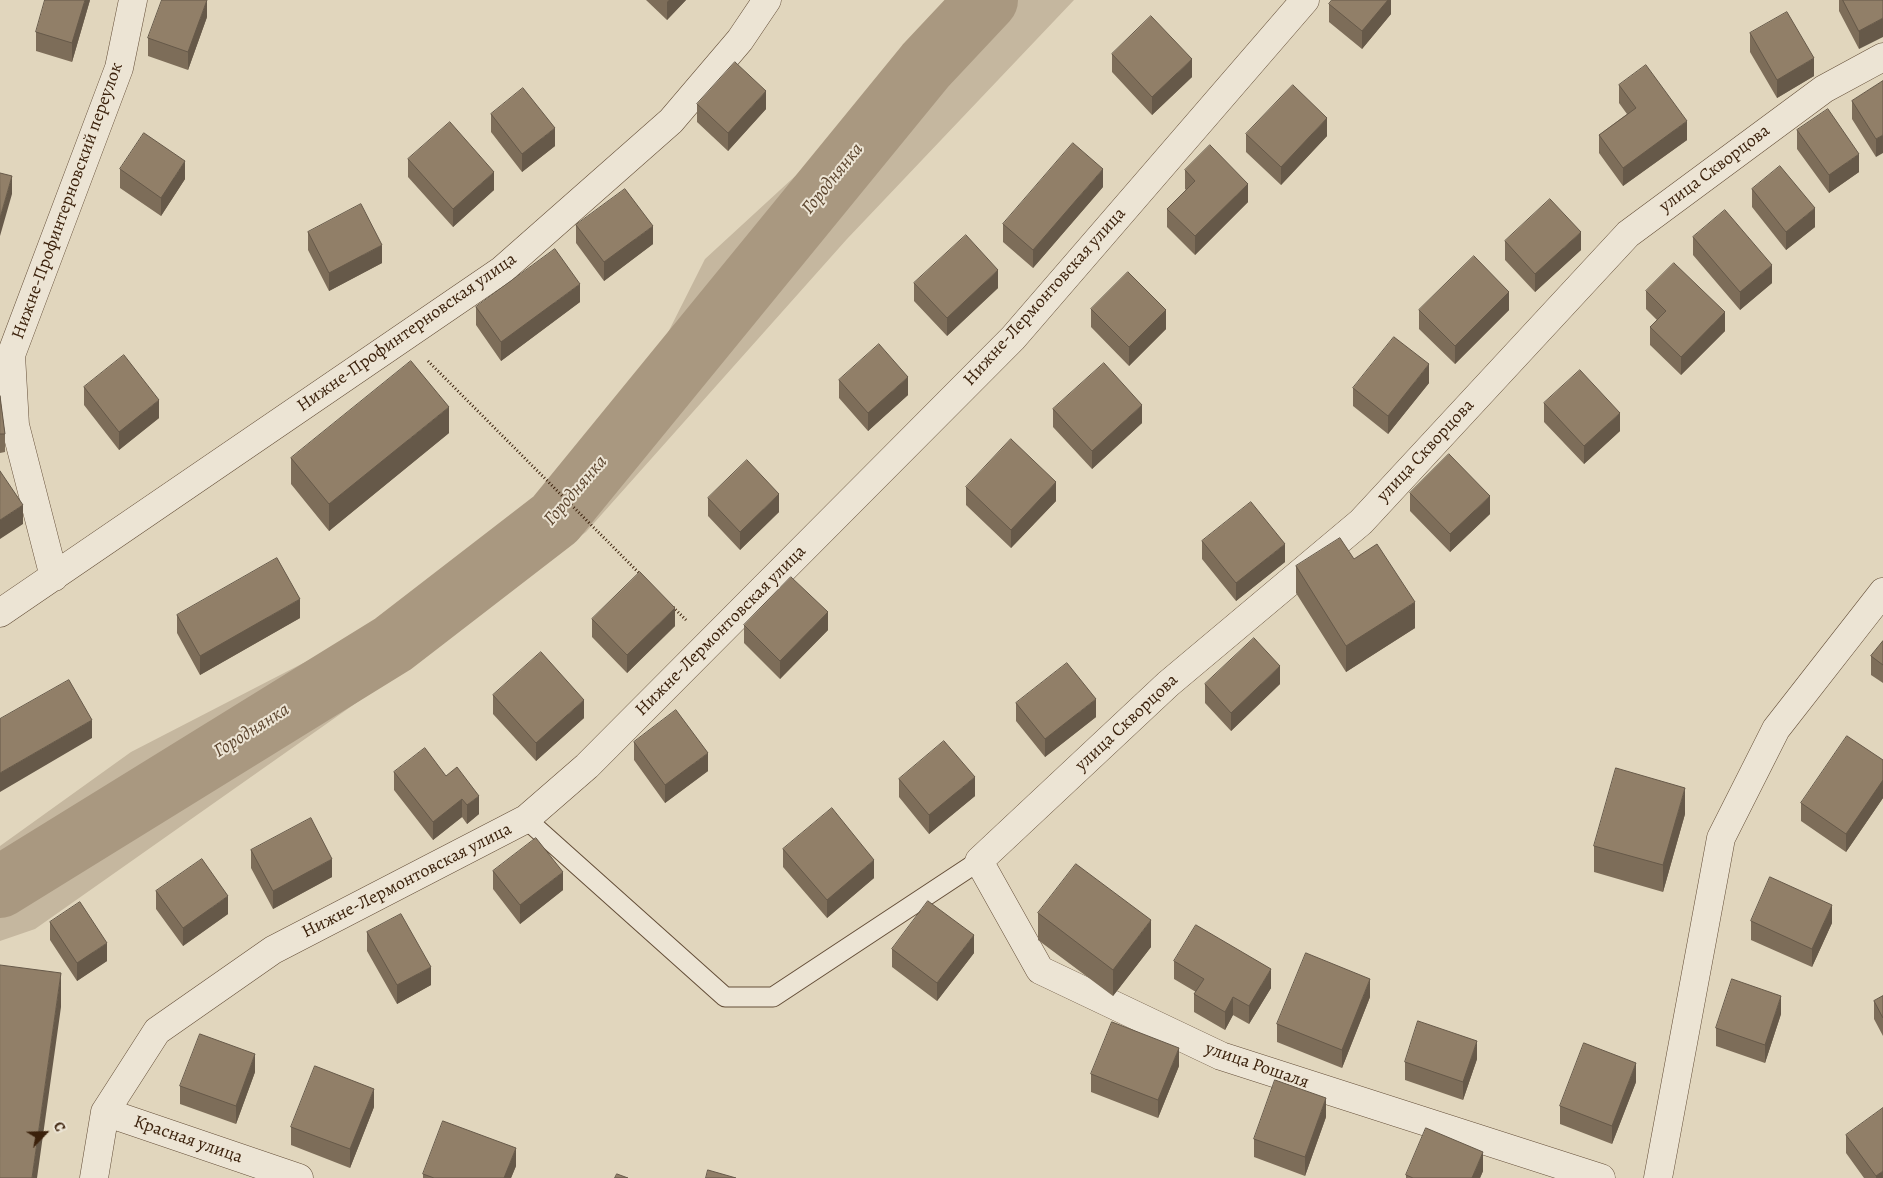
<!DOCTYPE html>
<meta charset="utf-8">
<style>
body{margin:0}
#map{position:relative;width:1883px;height:1178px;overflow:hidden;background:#e1d6bd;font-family:Alegreya,serif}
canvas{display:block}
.north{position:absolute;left:20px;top:1108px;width:50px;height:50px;-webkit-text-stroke:4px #ece4d4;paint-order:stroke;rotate:66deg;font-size:14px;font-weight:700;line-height:20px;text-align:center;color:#3b210b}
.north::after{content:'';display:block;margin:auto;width:18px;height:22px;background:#3b210b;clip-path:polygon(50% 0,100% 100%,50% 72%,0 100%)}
</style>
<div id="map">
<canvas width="1883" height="1178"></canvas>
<div class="north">С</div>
</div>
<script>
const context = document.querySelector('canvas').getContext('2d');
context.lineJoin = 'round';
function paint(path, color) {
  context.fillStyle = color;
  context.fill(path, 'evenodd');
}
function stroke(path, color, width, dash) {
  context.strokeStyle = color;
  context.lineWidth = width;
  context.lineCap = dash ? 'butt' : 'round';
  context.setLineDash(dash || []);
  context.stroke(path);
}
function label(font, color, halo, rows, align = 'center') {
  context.font = font + ' Alegreya,serif';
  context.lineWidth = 4;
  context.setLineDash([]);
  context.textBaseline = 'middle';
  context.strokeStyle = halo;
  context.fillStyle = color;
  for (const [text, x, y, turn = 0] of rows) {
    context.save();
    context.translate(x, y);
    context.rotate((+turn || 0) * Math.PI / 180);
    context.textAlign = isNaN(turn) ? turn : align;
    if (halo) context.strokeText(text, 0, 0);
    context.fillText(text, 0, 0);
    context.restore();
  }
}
const green = new Path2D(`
 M 972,0 L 1074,0 L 847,239 L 586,532 L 376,689 L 35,929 L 0,941 L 0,846 L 131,752 L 437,594 L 632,404 L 705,259 L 841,134 Z`);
const river = new Path2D(`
 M 0,887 L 393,644 L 555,519 L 926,65 L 987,0`);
const path = new Path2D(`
 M 428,361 L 642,576
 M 673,607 L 686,620`);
const service = new Path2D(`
 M 526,819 L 725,997 L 773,997 L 979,861`);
const minor = new Path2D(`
 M 54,577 L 15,425 L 11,355 L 119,68 L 133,0
 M 0,613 L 502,270 L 671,121 L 740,40 L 767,0
 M 105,1112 L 299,1178
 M 94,1178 L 105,1112 L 157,1031 L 273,950 L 526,819 L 587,766 L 1013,338 L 1305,0
 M 1601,1178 L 1221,1056 L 1040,970 L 979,861 L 1168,684 L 1361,522 L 1628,234 L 1824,89 L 1883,57
 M 1658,1178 L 1721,838 L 1776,729 L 1883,592`);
const wall = new Path2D(`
 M 90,0 L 72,62 L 36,51 L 36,32 Z
 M 646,0 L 686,0 L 667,20 Z
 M 1391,0 L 1391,14 L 1362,49 L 1329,22 L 1329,4 Z
 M 1839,0 L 1883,0 L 1859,49 L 1839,11 Z
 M 207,17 L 188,70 L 148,56 L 148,38 Z
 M 1750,33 L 1814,76 L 1777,98 L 1750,52 Z
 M 1112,54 L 1192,77 L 1152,115 L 1112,72 Z
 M 1883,81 L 1876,157 L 1852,119 L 1852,101 Z
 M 1619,85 L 1687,140 L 1623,186 L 1599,153 L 1599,135 L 1627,114 L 1619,103 Z
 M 697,104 L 766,109 L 728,151 L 697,122 Z
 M 491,114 L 555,146 L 522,172 L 491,132 Z
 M 1797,130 L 1859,172 L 1829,193 L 1797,149 Z
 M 1246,134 L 1327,136 L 1281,185 L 1246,152 Z
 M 408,159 L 494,190 L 453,227 L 408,177 Z
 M 120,169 L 185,179 L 161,216 L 120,188 Z
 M 1185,170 L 1248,202 L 1195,255 L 1167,227 L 1167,209 L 1186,190 L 1185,189 Z
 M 1103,187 L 1033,268 L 1003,242 L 1003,224 Z
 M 1752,189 L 1815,227 L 1786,250 L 1752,207 Z
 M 576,225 L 653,244 L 604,281 L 576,243 Z
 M 308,232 L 382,263 L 329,291 L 308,250 Z
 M 1693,237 L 1772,283 L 1740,310 L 1693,255 Z
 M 1505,241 L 1581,250 L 1535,292 L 1505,260 Z
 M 914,283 L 998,288 L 947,336 L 914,301 Z
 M 1646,291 L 1725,331 L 1681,375 L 1650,345 L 1650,327 L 1657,320 L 1646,309 Z
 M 580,302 L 501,361 L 476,325 L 476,307 Z
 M 1091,309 L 1166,329 L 1129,366 L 1091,327 Z
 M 1419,310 L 1509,310 L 1455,364 L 1419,329 Z
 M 839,380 L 908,395 L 868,431 L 839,398 Z
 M 1429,383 L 1388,434 L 1353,406 L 1353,388 Z
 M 84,387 L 159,418 L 119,450 L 84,405 Z
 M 0,396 L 5,434 L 5,452 L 0,453 Z
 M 1544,403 L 1620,431 L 1584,464 L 1544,422 Z
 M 1053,409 L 1142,423 L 1092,469 L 1053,427 Z
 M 449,433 L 329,531 L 291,484 L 291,458 Z
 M 966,487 L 1056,501 L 1011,548 L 966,505 Z
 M 1410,493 L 1490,514 L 1450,552 L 1410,511 Z
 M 708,498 L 779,512 L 740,550 L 708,516 Z
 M 1202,541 L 1285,562 L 1236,601 L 1202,559 Z
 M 1296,566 L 1415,628 L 1346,672 L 1296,593 Z
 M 177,615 L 300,618 L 200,675 L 177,633 Z
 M 592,619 L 675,626 L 627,673 L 592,637 Z
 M 744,625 L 828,630 L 780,679 L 744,643 Z
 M 1883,641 L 1883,683 L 1871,675 L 1871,656 Z
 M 1205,684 L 1280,684 L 1231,731 L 1205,703 Z
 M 493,695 L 584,718 L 536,761 L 493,714 Z
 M 1016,703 L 1096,717 L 1045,757 L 1016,721 Z
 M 634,742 L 708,771 L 665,803 L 634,760 Z
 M 1883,760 L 1883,798 L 1846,852 L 1801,821 L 1801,803 Z
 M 394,772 L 446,776 L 479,814 L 467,824 L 462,817 L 433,840 L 394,790 Z
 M 899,779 L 975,796 L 929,834 L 899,797 Z
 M 1685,814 L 1663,892 L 1594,872 L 1594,846 Z
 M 783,849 L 874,878 L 827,918 L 783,867 Z
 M 251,850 L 332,877 L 273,909 L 251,868 Z
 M 493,871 L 563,890 L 520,924 L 493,889 Z
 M 156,891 L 228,914 L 183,946 L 156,909 Z
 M 1038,913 L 1151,947 L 1113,996 L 1038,940 Z
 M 1751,921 L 1832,923 L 1812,967 L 1751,940 Z
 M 50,922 L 107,961 L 77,981 L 50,940 Z
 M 367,932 L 431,985 L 397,1004 L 367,951 Z
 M 892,949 L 974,953 L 937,1001 L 892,967 Z
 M 1174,961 L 1271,988 L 1249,1024 L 1233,1015 L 1225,1030 L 1194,1012 L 1194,994 L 1196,992 L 1174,979 Z
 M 1883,996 L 1883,1036 L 1874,1019 L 1874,1001 Z
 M 1370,997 L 1342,1068 L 1277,1042 L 1277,1024 Z
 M 1781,1014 L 1765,1063 L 1716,1046 L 1716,1028 Z
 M 1477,1059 L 1463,1100 L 1405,1080 L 1405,1062 Z
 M 1179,1066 L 1158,1118 L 1091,1092 L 1091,1074 Z
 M 255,1072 L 236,1124 L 180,1104 L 180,1086 Z
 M 1636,1082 L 1612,1144 L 1560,1124 L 1560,1106 Z
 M 374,1107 L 350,1168 L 291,1145 L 291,1127 Z
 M 1326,1117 L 1305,1176 L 1254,1157 L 1254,1139 Z
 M 1846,1135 L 1883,1178 L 1864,1178 L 1846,1153 Z
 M 516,1166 L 511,1178 L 423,1178 L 423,1174 Z
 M 1483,1171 L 1480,1178 L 1406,1178 L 1406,1175 Z`);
const shadedWall = new Path2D(`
 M 85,0 L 90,0 L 72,62 L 72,43 Z
 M 207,0 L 207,17 L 188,70 L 188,52 Z
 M 669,0 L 686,0 L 667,20 L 667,2 Z
 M 1388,0 L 1391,0 L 1391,14 L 1362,49 L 1362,31 Z
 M 1883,18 L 1883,37 L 1859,49 L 1859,31 Z
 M 1814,58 L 1814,76 L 1777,98 L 1777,80 Z
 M 1192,59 L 1192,77 L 1152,115 L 1152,97 Z
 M 766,91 L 766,109 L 728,151 L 728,133 Z
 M 1327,118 L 1327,136 L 1281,185 L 1281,167 Z
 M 1687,121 L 1687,140 L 1623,186 L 1623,168 Z
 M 555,128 L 555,146 L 522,172 L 522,154 Z
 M 1883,135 L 1883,153 L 1876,157 L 1876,139 Z
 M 1859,154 L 1859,172 L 1829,193 L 1829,175 Z
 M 185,161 L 185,179 L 161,216 L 161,198 Z
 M 1103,169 L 1103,187 L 1033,268 L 1033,250 Z
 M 494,172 L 494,190 L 453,227 L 453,209 Z
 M 12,176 L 12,194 L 0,236 L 0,218 Z
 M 1248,184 L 1248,202 L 1195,255 L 1195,236 Z
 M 1815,208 L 1815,227 L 1786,250 L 1786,232 Z
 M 653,226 L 653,244 L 604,281 L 604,262 Z
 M 1581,232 L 1581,250 L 1535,292 L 1535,274 Z
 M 382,245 L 382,263 L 329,291 L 329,273 Z
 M 1772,265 L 1772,283 L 1740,310 L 1740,292 Z
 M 998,270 L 998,288 L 947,336 L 947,318 Z
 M 580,284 L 580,302 L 501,361 L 501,342 Z
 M 1509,292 L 1509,310 L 1455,364 L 1455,346 Z
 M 1166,310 L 1166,329 L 1129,366 L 1129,347 Z
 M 1725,312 L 1725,331 L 1681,375 L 1681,357 Z
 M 1429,364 L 1429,383 L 1388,434 L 1388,416 Z
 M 908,377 L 908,395 L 868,431 L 868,413 Z
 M 159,400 L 159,418 L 119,450 L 119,432 Z
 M 1142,405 L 1142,423 L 1092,469 L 1092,451 Z
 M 449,407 L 449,433 L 329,531 L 329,504 Z
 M 1620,413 L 1620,431 L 1584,464 L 1584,446 Z
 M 1056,482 L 1056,501 L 1011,548 L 1011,530 Z
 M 779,494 L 779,512 L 740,550 L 740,532 Z
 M 1490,496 L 1490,514 L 1450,552 L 1450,534 Z
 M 23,505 L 23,524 L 0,539 L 0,520 Z
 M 1285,544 L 1285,562 L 1236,601 L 1236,583 Z
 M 300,599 L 300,618 L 200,675 L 200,656 Z
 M 1415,602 L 1415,628 L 1346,672 L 1346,646 Z
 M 675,608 L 675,626 L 627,673 L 627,655 Z
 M 828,612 L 828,630 L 780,679 L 780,661 Z
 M 1280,666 L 1280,684 L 1231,731 L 1231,713 Z
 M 1096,699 L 1096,717 L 1045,757 L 1045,739 Z
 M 584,700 L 584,718 L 536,761 L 536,743 Z
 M 92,720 L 92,738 L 0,792 L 0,773 Z
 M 708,753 L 708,771 L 665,803 L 665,785 Z
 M 975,777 L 975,796 L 929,834 L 929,815 Z
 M 1883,780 L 1883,798 L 1846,852 L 1846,834 Z
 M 1685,788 L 1685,814 L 1663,892 L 1663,865 Z
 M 479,796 L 479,814 L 467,824 L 467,805 Z
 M 462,799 L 462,817 L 433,840 L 433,822 Z
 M 332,859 L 332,877 L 273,909 L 273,891 Z
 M 874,860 L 874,878 L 827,918 L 827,900 Z
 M 563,872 L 563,890 L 520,924 L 520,905 Z
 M 228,896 L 228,914 L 183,946 L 183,928 Z
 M 1832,905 L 1832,923 L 1812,967 L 1812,949 Z
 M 1151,920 L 1151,947 L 1113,996 L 1113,970 Z
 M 974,935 L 974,953 L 937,1001 L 937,983 Z
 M 107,943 L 107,961 L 77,981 L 77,963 Z
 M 431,967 L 431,985 L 397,1004 L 397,985 Z
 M 1271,969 L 1271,988 L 1249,1024 L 1249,1006 Z
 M 61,973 L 61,1007 L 37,1178 L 32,1178 Z
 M 1370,979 L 1370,997 L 1342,1068 L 1342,1050 Z
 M 1781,996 L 1781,1014 L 1765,1063 L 1765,1045 Z
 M 1233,997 L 1233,1015 L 1225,1030 L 1225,1012 Z
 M 1477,1041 L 1477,1059 L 1463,1100 L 1463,1082 Z
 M 1179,1048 L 1179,1066 L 1158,1118 L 1158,1100 Z
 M 255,1054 L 255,1072 L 236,1124 L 236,1106 Z
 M 1636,1063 L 1636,1082 L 1612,1144 L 1612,1126 Z
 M 374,1089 L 374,1107 L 350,1168 L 350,1149 Z
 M 1326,1098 L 1326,1117 L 1305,1176 L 1305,1157 Z
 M 516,1148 L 516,1166 L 511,1178 L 504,1178 Z
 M 1483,1152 L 1483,1171 L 1480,1178 L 1472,1178 Z
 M 1883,1171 L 1883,1178 L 1876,1178 L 1876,1176 Z`);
const building = new Path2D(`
 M 45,0 L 85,0 L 72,43 L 36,32 Z
 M 162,0 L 207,0 L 188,52 L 148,38 Z
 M 1332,0 L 1388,0 L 1362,31 L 1329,4 Z
 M 1843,0 L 1883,0 L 1883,18 L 1859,31 Z
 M 1787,12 L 1814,58 L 1777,80 L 1750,33 Z
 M 1151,16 L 1192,59 L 1152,97 L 1112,54 Z
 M 735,62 L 766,91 L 728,133 L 697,104 Z
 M 1646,65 L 1687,121 L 1623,168 L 1599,135 L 1636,108 L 1619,85 Z
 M 1883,81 L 1883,135 L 1876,139 L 1852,101 Z
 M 1293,85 L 1327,118 L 1281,167 L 1246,134 Z
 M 523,88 L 555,128 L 522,154 L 491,114 Z
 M 1828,109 L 1859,154 L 1829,175 L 1797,130 Z
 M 450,122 L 494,172 L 453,209 L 408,159 Z
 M 144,133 L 185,161 L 161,198 L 120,169 Z
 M 1073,143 L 1103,169 L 1033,250 L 1003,224 Z
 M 1210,145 L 1248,184 L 1195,236 L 1167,209 L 1195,181 L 1185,170 Z
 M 1780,166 L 1815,208 L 1786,232 L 1752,189 Z
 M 0,173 L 12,176 L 0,218 Z
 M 625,189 L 653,226 L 604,262 L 576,225 Z
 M 1550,199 L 1581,232 L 1535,274 L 1505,241 Z
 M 361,204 L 382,245 L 329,273 L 308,232 Z
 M 1725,210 L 1772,265 L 1740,292 L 1693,237 Z
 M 966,235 L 998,270 L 947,318 L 914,283 Z
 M 555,249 L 580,284 L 501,342 L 476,307 Z
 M 1474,256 L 1509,292 L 1455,346 L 1419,310 Z
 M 1674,263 L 1725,312 L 1681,357 L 1650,327 L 1666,311 L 1646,291 Z
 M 1128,272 L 1166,310 L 1129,347 L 1091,309 Z
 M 1394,337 L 1429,364 L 1388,416 L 1353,388 Z
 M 879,344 L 908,377 L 868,413 L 839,380 Z
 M 124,355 L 159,400 L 119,432 L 84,387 Z
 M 411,361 L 449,407 L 329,504 L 291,458 Z
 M 1104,363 L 1142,405 L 1092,451 L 1053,409 Z
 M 1580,370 L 1620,413 L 1584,446 L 1544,403 Z
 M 0,396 L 5,434 L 0,434 Z
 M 1011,439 L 1056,482 L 1011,530 L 966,487 Z
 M 1449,454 L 1490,496 L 1450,534 L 1410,493 Z
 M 747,460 L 779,494 L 740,532 L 708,498 Z
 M 0,471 L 23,505 L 0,520 Z
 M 1251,502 L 1285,544 L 1236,583 L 1202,541 Z
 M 1340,538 L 1354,559 L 1377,544 L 1415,602 L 1346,646 L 1296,566 Z
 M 277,558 L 300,599 L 200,656 L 177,615 Z
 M 640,572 L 675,608 L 627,655 L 592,619 Z
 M 791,577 L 828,612 L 780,661 L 744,625 Z
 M 1254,638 L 1280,666 L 1231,713 L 1205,684 Z
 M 1883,641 L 1883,665 L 1871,656 Z
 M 541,652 L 584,700 L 536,743 L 493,695 Z
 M 1067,663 L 1096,699 L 1045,739 L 1016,703 Z
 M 69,680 L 92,720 L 0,773 L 0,719 Z
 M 676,710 L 708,753 L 665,785 L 634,742 Z
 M 1847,736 L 1883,760 L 1883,780 L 1846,834 L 1801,803 Z
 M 944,741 L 975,777 L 929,815 L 899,779 Z
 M 425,748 L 446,776 L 457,767 L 479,796 L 467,805 L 462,799 L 433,822 L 394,772 Z
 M 1616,768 L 1685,788 L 1663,865 L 1594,846 Z
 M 832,808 L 874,860 L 827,900 L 783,849 Z
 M 311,818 L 332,859 L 273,891 L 251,850 Z
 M 536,838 L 563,872 L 520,905 L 493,871 Z
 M 202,859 L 228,896 L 183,928 L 156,891 Z
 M 1076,864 L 1151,920 L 1113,970 L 1038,913 Z
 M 1770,877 L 1832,905 L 1812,949 L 1751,921 Z
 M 928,901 L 974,935 L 937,983 L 892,949 Z
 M 80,902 L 107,943 L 77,963 L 50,922 Z
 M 401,914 L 431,967 L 397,985 L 367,932 Z
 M 1196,925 L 1271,969 L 1249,1006 L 1233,997 L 1225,1012 L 1194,994 L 1204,979 L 1174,961 Z
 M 1306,953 L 1370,979 L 1342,1050 L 1277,1024 Z
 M 0,965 L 61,973 L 32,1178 L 0,1178 Z
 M 1732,979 L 1781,996 L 1765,1045 L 1716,1028 Z
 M 1883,996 L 1883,1018 L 1874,1001 Z
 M 1418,1021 L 1477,1041 L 1463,1082 L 1405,1062 Z
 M 1112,1022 L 1179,1048 L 1158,1100 L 1091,1074 Z
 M 200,1034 L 255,1054 L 236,1106 L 180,1086 Z
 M 1584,1043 L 1636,1063 L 1612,1126 L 1560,1106 Z
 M 315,1066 L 374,1089 L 350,1149 L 291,1127 Z
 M 1275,1080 L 1326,1098 L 1305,1157 L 1254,1139 Z
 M 1883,1108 L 1883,1171 L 1876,1176 L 1846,1135 Z
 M 443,1121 L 516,1148 L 504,1178 L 434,1178 L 423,1174 Z
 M 1426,1128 L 1483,1152 L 1472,1178 L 1413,1178 L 1406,1175 Z
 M 708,1170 L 736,1178 L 706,1178 Z
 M 617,1174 L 628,1178 L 615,1178 Z`);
const streetNames = [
 ["улица Скворцова",1715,169,-37],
 ["Нижне-Профинтерновский переулок",68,201,-70],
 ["Нижне-Лермонтовская улица",1045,297,-48],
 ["Нижне-Профинтерновская улица",407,333,-35],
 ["улица Скворцова",1426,451,-47],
 ["Нижне-Лермонтовская улица",721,631,-45],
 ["улица Скворцова",1127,723,-43],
 ["Нижне-Лермонтовская улица",407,881,-27],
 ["улица Рошаля",1257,1066,19],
 ["Красная улица",188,1140,19]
];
const waterNames = [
 ["Городнянка",833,179,-51],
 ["Городнянка",576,491,-49],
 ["Городнянка",252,731,-32]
];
paint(green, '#c5b79f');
stroke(river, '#a99880', 62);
stroke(service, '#644e38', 21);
stroke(minor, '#644e38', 29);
stroke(path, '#3b210b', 3, [1, 2.5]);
stroke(service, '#ece4d4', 19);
stroke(minor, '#ece4d4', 28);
paint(wall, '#7d6d59');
paint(shadedWall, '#665949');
paint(building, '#917f68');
stroke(building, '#665949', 1);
label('18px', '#3b210b', '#ece4d4', streetNames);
label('italic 19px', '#5c452e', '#ece4d4', waterNames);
</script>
